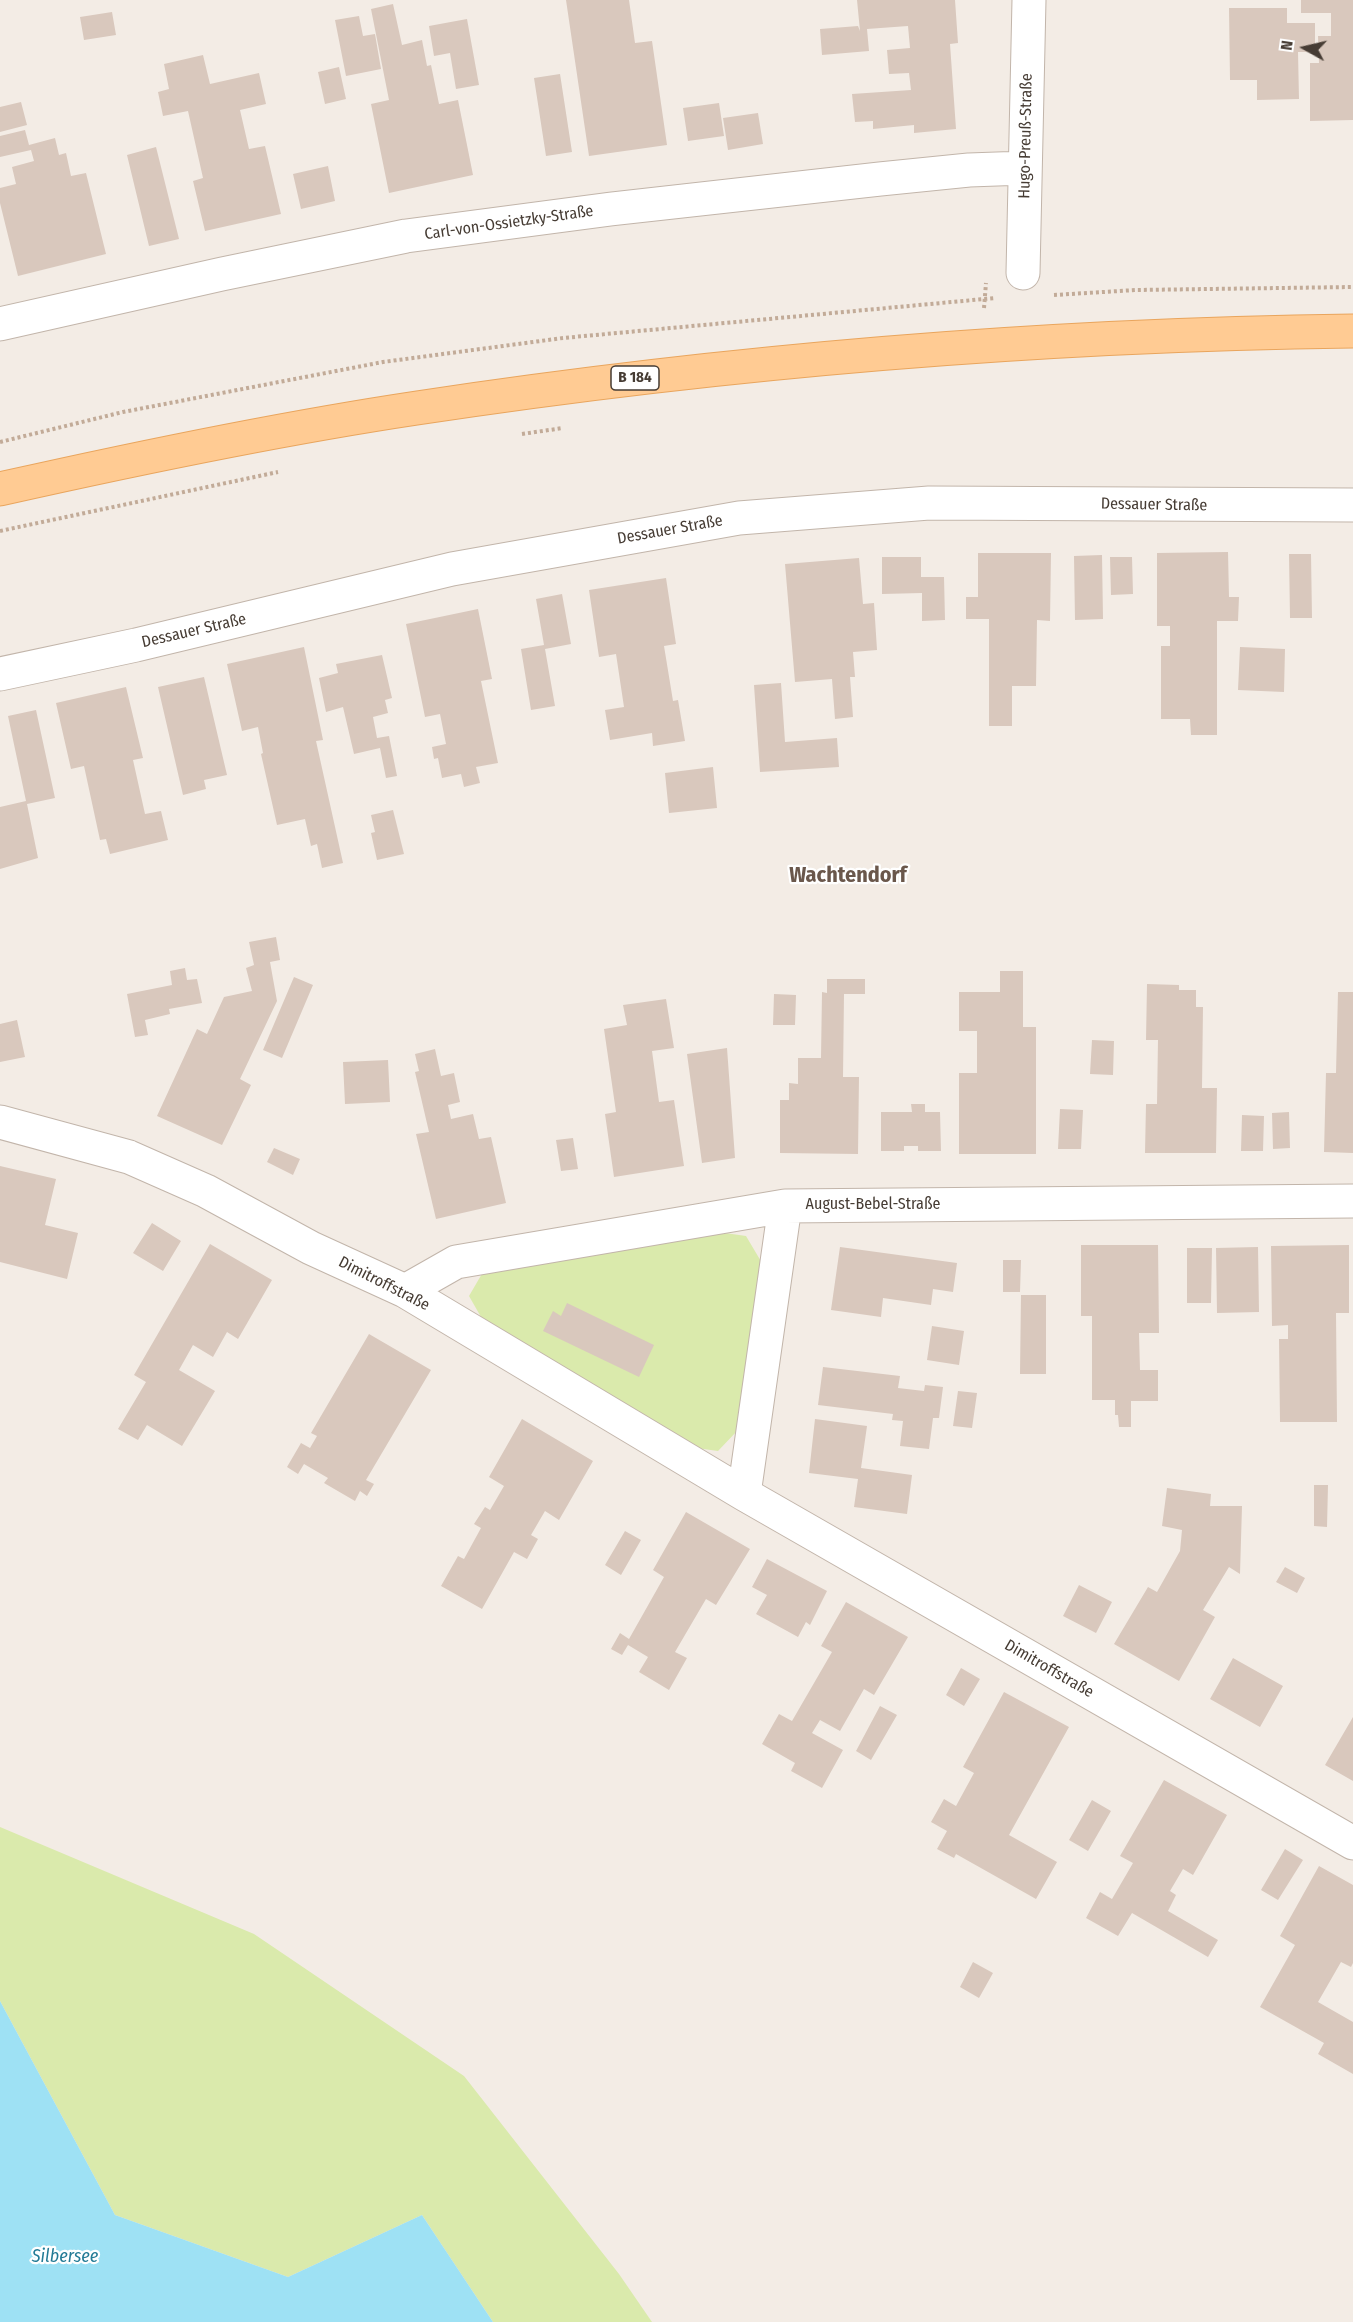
<!DOCTYPE html>
<meta charset="utf-8">
<style>
body{margin:0}
#map{position:relative;width:1353px;height:2322px;overflow:hidden;background:#f3ece5;font-family:"Fira Sans Condensed",sans-serif}
canvas{display:block}
.north{position:absolute;left:1275px;top:18px;width:60px;height:60px;-webkit-text-stroke:4px #fff;paint-order:stroke;rotate:278deg;font-size:16px;font-weight:700;line-height:24px;text-align:center;color:#463c34}
.north::after{content:'';display:block;margin:auto;width:21px;height:27px;background:#463c34;clip-path:polygon(50% 0,100% 100%,50% 72%,0 100%)}
</style>
<div id="map">
<canvas width="1353" height="2322"></canvas>
<div class="north">N</div>
</div>
<script>
const context = document.querySelector('canvas').getContext('2d');
context.lineJoin = 'round';
function paint(path, color) {
  context.fillStyle = color;
  context.fill(path, 'evenodd');
}
function stroke(path, color, width, dash) {
  context.strokeStyle = color;
  context.lineWidth = width;
  context.lineCap = dash ? 'butt' : 'round';
  context.setLineDash(dash || []);
  context.stroke(path);
}
function label(font, color, halo, rows, align = 'center') {
  context.font = font + ' "Fira Sans Condensed",sans-serif';
  context.lineWidth = 4.5;
  context.setLineDash([]);
  context.textBaseline = 'middle';
  context.strokeStyle = halo;
  context.fillStyle = color;
  for (const [text, x, y, turn = 0] of rows) {
    context.save();
    context.translate(x, y);
    context.rotate((+turn || 0) * Math.PI / 180);
    context.textAlign = isNaN(turn) ? turn : align;
    if (halo) context.strokeText(text, 0, 0);
    context.fillText(text, 0, 0);
    context.restore();
  }
}
const green = new Path2D(`
 M 718,1232 L 746,1236 L 762,1263 L 738,1430 L 718,1451 L 682,1446 L 485,1324 L 469,1296 L 483,1272 Z
 M 0,1827 L 254,1934 L 464,2076 L 619,2274 L 652,2322 L 493,2322 L 422,2215 L 288,2277 L 115,2215 L 0,2001 Z`);
const water = new Path2D(`
 M 0,2001 L 115,2215 L 288,2277 L 422,2215 L 493,2322 L 0,2322 Z`);
const building = new Path2D(`
 M 566,0 L 629,0 L 635,43 L 652,41 L 667,145 L 589,156 Z
 M 857,0 L 955,0 L 958,43 L 950,44 L 956,129 L 914,133 L 914,125 L 873,129 L 873,121 L 855,122 L 852,94 L 911,90 L 909,73 L 889,74 L 887,50 L 910,48 L 908,26 L 867,29 L 869,51 L 822,55 L 820,29 L 858,26 L 860,31 Z
 M 1301,0 L 1353,0 L 1353,120 L 1310,121 L 1310,63 L 1319,63 L 1318,36 L 1331,36 L 1331,13 L 1301,13 Z
 M 393,4 L 402,45 L 422,40 L 427,66 L 431,65 L 439,104 L 458,100 L 473,175 L 389,193 L 371,104 L 389,100 L 371,9 Z
 M 1229,8 L 1287,8 L 1287,23 L 1315,23 L 1315,52 L 1298,52 L 1299,99 L 1257,100 L 1257,80 L 1230,80 Z
 M 112,12 L 116,35 L 84,40 L 80,17 Z
 M 359,16 L 363,36 L 375,34 L 381,69 L 346,76 L 335,20 Z
 M 467,19 L 479,85 L 456,89 L 450,53 L 434,56 L 429,26 Z
 M 203,55 L 210,84 L 259,73 L 266,104 L 240,110 L 249,149 L 265,146 L 281,214 L 205,231 L 193,181 L 203,178 L 188,111 L 163,116 L 158,92 L 169,89 L 164,64 Z
 M 339,67 L 346,99 L 325,104 L 318,72 Z
 M 560,74 L 572,152 L 546,156 L 534,78 Z
 M 21,102 L 27,125 L 0,132 L 0,107 Z
 M 719,103 L 724,136 L 688,141 L 683,108 Z
 M 758,113 L 763,144 L 728,150 L 723,118 Z
 M 25,130 L 29,145 L 55,138 L 59,155 L 66,153 L 71,176 L 86,173 L 106,254 L 18,276 L 0,203 L 0,188 L 16,184 L 12,167 L 34,161 L 31,150 L 0,157 L 0,136 Z
 M 156,147 L 179,239 L 149,246 L 127,155 Z
 M 328,166 L 335,201 L 301,209 L 293,174 Z
 M 1228,552 L 1229,597 L 1239,597 L 1238,621 L 1217,621 L 1217,735 L 1191,735 L 1190,719 L 1161,719 L 1161,646 L 1170,646 L 1170,626 L 1157,626 L 1157,553 Z
 M 978,553 L 1051,553 L 1050,621 L 1037,620 L 1036,686 L 1012,686 L 1012,726 L 989,726 L 989,619 L 966,619 L 966,597 L 978,597 Z
 M 1289,554 L 1311,554 L 1312,618 L 1290,618 Z
 M 1102,555 L 1103,619 L 1075,620 L 1074,556 Z
 M 882,557 L 921,557 L 921,577 L 944,577 L 945,620 L 922,621 L 922,593 L 882,594 Z
 M 1110,557 L 1132,557 L 1133,594 L 1111,595 Z
 M 859,558 L 863,604 L 874,603 L 877,650 L 853,652 L 855,677 L 850,677 L 853,717 L 835,719 L 832,679 L 795,682 L 785,564 Z
 M 666,578 L 676,644 L 664,646 L 673,701 L 678,700 L 685,741 L 653,746 L 652,733 L 610,740 L 605,710 L 624,707 L 616,654 L 599,657 L 589,590 Z
 M 562,594 L 571,644 L 545,649 L 555,706 L 531,710 L 521,649 L 544,645 L 536,599 Z
 M 478,609 L 492,679 L 481,681 L 498,763 L 476,767 L 480,783 L 464,787 L 461,774 L 442,778 L 438,758 L 434,759 L 432,747 L 446,744 L 440,714 L 425,717 L 406,624 Z
 M 304,647 L 323,740 L 316,741 L 343,863 L 322,868 L 317,844 L 311,846 L 305,819 L 277,825 L 261,754 L 263,753 L 258,727 L 242,731 L 227,664 Z
 M 1240,647 L 1285,649 L 1284,692 L 1238,690 Z
 M 382,655 L 392,698 L 385,700 L 388,713 L 373,717 L 377,738 L 389,736 L 397,776 L 386,778 L 380,748 L 354,754 L 343,707 L 326,712 L 319,678 L 338,673 L 336,664 Z
 M 204,677 L 227,775 L 204,780 L 206,789 L 183,795 L 158,687 Z
 M 781,683 L 785,742 L 837,738 L 839,767 L 760,772 L 754,685 Z
 M 126,687 L 143,758 L 133,760 L 145,814 L 161,811 L 168,840 L 110,854 L 106,839 L 100,840 L 84,766 L 71,769 L 56,703 Z
 M 36,710 L 55,798 L 27,804 L 38,858 L 0,869 L 0,807 L 26,801 L 8,716 Z
 M 713,767 L 717,808 L 669,813 L 665,773 Z
 M 393,810 L 404,854 L 377,860 L 371,833 L 375,832 L 371,815 Z
 M 276,937 L 280,960 L 270,962 L 277,1001 L 240,1079 L 251,1085 L 222,1145 L 157,1116 L 197,1029 L 207,1034 L 224,997 L 252,991 L 246,968 L 254,965 L 249,942 Z
 M 185,968 L 187,980 L 197,979 L 202,1003 L 169,1009 L 170,1014 L 145,1020 L 148,1035 L 135,1037 L 127,994 L 172,985 L 170,971 Z
 M 1000,971 L 1023,971 L 1023,1027 L 1036,1027 L 1036,1154 L 959,1154 L 959,1073 L 977,1073 L 977,1031 L 959,1031 L 959,992 L 1000,992 Z
 M 294,977 L 313,985 L 282,1058 L 263,1050 Z
 M 827,979 L 865,979 L 865,994 L 844,994 L 843,1077 L 859,1077 L 858,1154 L 780,1153 L 780,1100 L 789,1100 L 789,1083 L 798,1084 L 798,1058 L 821,1058 L 822,992 L 827,993 Z
 M 1147,984 L 1179,985 L 1179,990 L 1196,990 L 1196,1007 L 1203,1007 L 1202,1088 L 1217,1088 L 1216,1153 L 1145,1153 L 1146,1104 L 1157,1104 L 1158,1040 L 1146,1040 Z
 M 1338,992 L 1353,992 L 1353,1153 L 1324,1152 L 1326,1073 L 1336,1073 Z
 M 774,994 L 796,995 L 795,1025 L 773,1025 Z
 M 666,999 L 674,1048 L 652,1051 L 659,1102 L 674,1100 L 684,1166 L 614,1177 L 605,1114 L 616,1112 L 604,1029 L 627,1025 L 623,1005 Z
 M 17,1020 L 25,1057 L 0,1062 L 0,1024 Z
 M 1092,1040 L 1114,1041 L 1113,1075 L 1090,1074 Z
 M 727,1048 L 735,1158 L 702,1163 L 687,1054 Z
 M 435,1049 L 441,1076 L 454,1073 L 460,1102 L 448,1105 L 451,1119 L 473,1114 L 479,1139 L 491,1137 L 506,1203 L 436,1219 L 416,1134 L 429,1132 L 415,1072 L 419,1071 L 415,1054 Z
 M 388,1060 L 390,1102 L 345,1104 L 343,1062 Z
 M 911,1104 L 925,1104 L 925,1112 L 940,1112 L 941,1151 L 918,1151 L 918,1146 L 904,1146 L 904,1151 L 881,1151 L 881,1112 L 912,1112 Z
 M 1060,1109 L 1083,1110 L 1081,1149 L 1058,1149 Z
 M 1289,1112 L 1290,1148 L 1273,1149 L 1272,1113 Z
 M 1242,1115 L 1264,1116 L 1263,1151 L 1241,1151 Z
 M 573,1138 L 578,1169 L 561,1171 L 556,1140 Z
 M 274,1148 L 300,1159 L 293,1175 L 267,1162 Z
 M 0,1166 L 56,1179 L 45,1225 L 78,1233 L 67,1279 L 0,1262 Z
 M 152,1223 L 181,1241 L 163,1271 L 133,1253 Z
 M 210,1244 L 272,1280 L 238,1339 L 227,1332 L 213,1357 L 193,1345 L 179,1370 L 215,1391 L 182,1446 L 147,1425 L 138,1440 L 118,1429 L 146,1382 L 134,1375 Z
 M 1081,1245 L 1158,1245 L 1159,1333 L 1139,1333 L 1140,1370 L 1158,1370 L 1158,1401 L 1131,1401 L 1131,1427 L 1119,1427 L 1118,1415 L 1115,1415 L 1115,1400 L 1092,1400 L 1092,1316 L 1081,1316 Z
 M 1349,1245 L 1349,1313 L 1336,1313 L 1337,1422 L 1280,1422 L 1279,1339 L 1288,1339 L 1288,1325 L 1272,1326 L 1271,1246 Z
 M 840,1247 L 957,1263 L 953,1292 L 933,1289 L 931,1305 L 883,1298 L 881,1317 L 831,1310 Z
 M 1258,1247 L 1259,1312 L 1217,1313 L 1216,1248 Z
 M 1187,1248 L 1212,1248 L 1211,1303 L 1187,1303 Z
 M 1003,1260 L 1021,1260 L 1020,1292 L 1003,1292 Z
 M 1021,1295 L 1046,1295 L 1046,1374 L 1020,1374 Z
 M 567,1303 L 654,1345 L 639,1377 L 543,1331 L 553,1311 L 561,1316 Z
 M 932,1326 L 964,1331 L 959,1365 L 927,1360 Z
 M 369,1334 L 431,1370 L 366,1480 L 374,1484 L 367,1496 L 360,1491 L 355,1501 L 324,1483 L 328,1478 L 304,1464 L 298,1474 L 287,1467 L 301,1443 L 310,1448 L 317,1436 L 311,1433 Z
 M 823,1367 L 900,1376 L 898,1388 L 924,1391 L 925,1385 L 943,1387 L 939,1418 L 933,1418 L 929,1449 L 900,1446 L 903,1421 L 892,1420 L 893,1414 L 818,1405 Z
 M 958,1391 L 977,1393 L 972,1428 L 953,1426 Z
 M 522,1419 L 593,1461 L 559,1520 L 545,1511 L 531,1535 L 538,1539 L 527,1559 L 514,1552 L 482,1609 L 441,1586 L 458,1556 L 464,1559 L 481,1528 L 474,1524 L 485,1507 L 490,1510 L 504,1486 L 489,1477 Z
 M 815,1419 L 867,1426 L 861,1468 L 912,1475 L 907,1514 L 854,1507 L 858,1479 L 809,1473 Z
 M 1314,1485 L 1328,1485 L 1327,1527 L 1314,1526 Z
 M 1167,1488 L 1211,1494 L 1210,1506 L 1242,1506 L 1240,1574 L 1229,1567 L 1203,1610 L 1215,1617 L 1179,1681 L 1114,1644 L 1148,1587 L 1157,1592 L 1180,1551 L 1182,1530 L 1162,1526 Z
 M 686,1512 L 750,1549 L 716,1605 L 706,1599 L 675,1652 L 687,1658 L 669,1690 L 639,1672 L 648,1657 L 628,1645 L 622,1655 L 611,1649 L 620,1633 L 629,1639 L 664,1577 L 653,1570 Z
 M 625,1531 L 641,1540 L 621,1575 L 605,1565 Z
 M 767,1559 L 827,1591 L 810,1625 L 806,1622 L 798,1637 L 756,1614 L 767,1595 L 752,1587 Z
 M 1285,1567 L 1305,1578 L 1297,1593 L 1276,1582 Z
 M 1079,1585 L 1112,1602 L 1096,1633 L 1063,1616 Z
 M 846,1602 L 908,1637 L 874,1695 L 864,1689 L 840,1731 L 820,1720 L 812,1733 L 843,1750 L 822,1788 L 791,1771 L 795,1763 L 762,1744 L 779,1714 L 792,1721 L 832,1652 L 821,1646 Z
 M 1233,1658 L 1283,1686 L 1260,1727 L 1210,1699 Z
 M 961,1668 L 980,1679 L 964,1706 L 946,1695 Z
 M 1004,1692 L 1069,1727 L 1009,1835 L 1057,1862 L 1036,1899 L 956,1854 L 954,1858 L 937,1849 L 947,1831 L 931,1822 L 944,1799 L 956,1806 L 974,1773 L 963,1767 Z
 M 880,1706 L 897,1715 L 871,1760 L 856,1751 Z
 M 1353,1717 L 1353,1781 L 1325,1765 Z
 M 1164,1780 L 1227,1815 L 1193,1875 L 1183,1869 L 1170,1891 L 1176,1895 L 1168,1911 L 1218,1940 L 1208,1957 L 1132,1913 L 1118,1936 L 1086,1918 L 1100,1892 L 1112,1899 L 1133,1863 L 1120,1856 Z
 M 1092,1800 L 1111,1811 L 1088,1851 L 1069,1840 Z
 M 1285,1849 L 1303,1860 L 1278,1900 L 1261,1890 Z
 M 1319,1866 L 1353,1885 L 1353,1963 L 1351,1967 L 1341,1962 L 1318,2002 L 1353,2022 L 1353,2074 L 1318,2054 L 1324,2043 L 1260,2007 L 1295,1945 L 1280,1936 Z
 M 973,1962 L 993,1973 L 979,1998 L 960,1987 Z`);
const path = new Path2D(`
 M 1054,295 L 1136,290 L 1353,287
 M 984,308 L 986,283
 M 522,434 L 563,428
 M 0,442 L 123,412 L 383,362 L 563,338 L 995,298
 M 0,531 L 278,472`);
const street = new Path2D(`
 M 1023,273 L 1029,0
 M 0,324 L 222,274 L 406,236 L 611,209 L 880,179 L 969,170 L 1025,168
 M 0,674 L 136,645 L 452,569 L 739,518 L 929,503 L 1353,505
 M 0,1122 L 129,1157 L 206,1191 L 311,1248 L 405,1291 L 744,1494 L 1353,1843
 M 405,1291 L 456,1262 L 785,1206 L 1353,1201
 M 744,1494 L 785,1206`);
const primary = new Path2D(`
 M 0,489 C 138,458 277,429 417,408 C 728,361 1039,335 1353,331`);
const shields = [
 [635,378,48]
];
const shieldNames = [
 ["B 184",635,378]
];
const streetNames = [
 ["Hugo-Preuß-Straße",1026,136,-89],
 ["Carl-von-Ossietzky-Straße",509,223,-8],
 ["Dessauer Straße",1154,505,1],
 ["Dessauer Straße",670,530,-10],
 ["Dessauer Straße",194,631,-13],
 ["August-Bebel-Straße",873,1205],
 ["Dimitroffstraße",384,1284,27],
 ["Dimitroffstraße",1049,1669,30]
];
const waterNames = [
 ["Silbersee",65,2257]
];
const districtNames = [
 ["Wachtendorf",848,876]
];
paint(green, '#daeaac');
paint(water, '#9ee1f4');
paint(building, '#d9c8bd');
stroke(street, '#c2b5aa', 35);
stroke(primary, '#e9a55d', 35);
stroke(path, '#c2ab98', 4, [3, 3]);
stroke(street, '#fff', 33);
stroke(primary, '#ffcb93', 33);
for (const [x, y, w] of shields) {
  const box = new Path2D();
  box.roundRect(x - w / 2, y - 12, w, 24, 4.5);
  context.fillStyle = '#fff';
  context.fill(box);
  stroke(box, '#463c34', 1.5);
}
label('bold 15px', '#463c34', null, shieldNames);
label('16px', '#463c34', '#fff', streetNames);
label('italic 18px', '#237b96', '#fff', waterNames);
label('bold 22px', '#6a574b', '#fff', districtNames);
</script>
